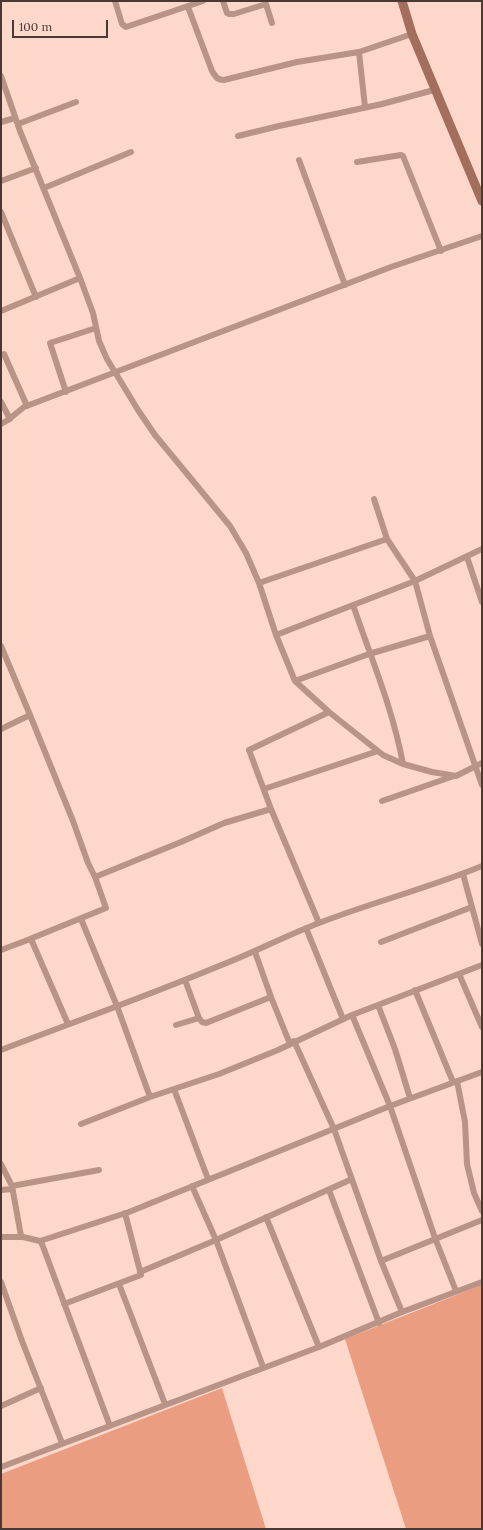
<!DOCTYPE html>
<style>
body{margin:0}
#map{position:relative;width:483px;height:1530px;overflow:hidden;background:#fcd7ca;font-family:Lora,serif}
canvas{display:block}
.frame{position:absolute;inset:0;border:2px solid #483934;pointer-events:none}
.scale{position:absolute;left:12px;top:20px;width:96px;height:18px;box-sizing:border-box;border:2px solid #483934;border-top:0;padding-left:5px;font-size:12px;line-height:14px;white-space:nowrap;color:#483934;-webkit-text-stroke:3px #fcd7ca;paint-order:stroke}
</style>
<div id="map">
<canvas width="483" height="1530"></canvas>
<div class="frame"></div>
<div class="scale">100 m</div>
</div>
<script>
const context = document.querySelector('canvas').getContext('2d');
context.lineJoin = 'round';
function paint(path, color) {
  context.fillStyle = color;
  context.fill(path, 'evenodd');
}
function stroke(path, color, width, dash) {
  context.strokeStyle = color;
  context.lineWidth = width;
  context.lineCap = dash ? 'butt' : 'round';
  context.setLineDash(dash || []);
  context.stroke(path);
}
const green = new Path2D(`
 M 482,1285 L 482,1529 L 406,1529 L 345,1339 Z
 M 222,1388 L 266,1529 L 1,1529 L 1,1474 Z`);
const street = new Path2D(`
 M 115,1 L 122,24 L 126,27 L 203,1
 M 223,1 L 227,13 L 229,14 L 234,14 L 266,4
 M 265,1 L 272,23
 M 188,7 L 212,71 C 216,77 217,80 224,80 L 297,62 L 359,52 L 412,34
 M 359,52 L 365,107
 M 1,76 L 20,131 L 80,278 L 93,313 L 99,341 L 107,359 L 138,410 L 155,435 L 230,526 L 246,553 L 259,583 L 276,635 L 295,681 L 329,712 L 383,755 L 403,764 L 432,772 L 456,776 L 482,763
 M 1,122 L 15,118
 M 18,124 L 76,102
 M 238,136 L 279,126 L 382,104 L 434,90
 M 299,160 L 345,285
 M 357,162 L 401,155 L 403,156 L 441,251
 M 1,181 L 36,168
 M 44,188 L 131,152
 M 1,212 L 36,297
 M 1,311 L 80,278
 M 4,354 L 27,406
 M 66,392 L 50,343 L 96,328
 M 1,402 L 10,419
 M 1,424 L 8,420 L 24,407 L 391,267 L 482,236
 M 374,499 L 387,539 L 415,581 L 430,636 L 482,785
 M 467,557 L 482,602
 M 259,583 L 387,539
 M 353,605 C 371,658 393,709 403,764
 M 276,635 L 415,581 L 482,549
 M 1,646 L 30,715 L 73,821 L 88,863 L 95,877 L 106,908 L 25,941 L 1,950
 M 295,681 L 369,654 L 430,636
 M 1,729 L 30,715
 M 264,789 L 378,751
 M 382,801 L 454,776
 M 463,874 L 482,944
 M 95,877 L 181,842 L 224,823 L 271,809
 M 81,919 L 117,1006 L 150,1097
 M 319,923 L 271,809 L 249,750 L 329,712
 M 306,928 L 343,1019
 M 31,939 L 68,1024
 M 381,942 L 472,907
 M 255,952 L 271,997 L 290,1044
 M 459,974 L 482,1027
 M 185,980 L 199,1018 L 202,1022 L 206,1023 L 271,997
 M 415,990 L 453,1082
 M 378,1005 L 395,1049 L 410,1098
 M 352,1015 L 390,1106 L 435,1238 L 456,1291
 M 176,1025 L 199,1018
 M 294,1041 L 334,1129 L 381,1261 L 402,1312
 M 1,1050 C 74,1022 147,996 219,966 C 253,953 285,936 319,923 C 373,902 429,888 482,866
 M 457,1081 L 465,1122 L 467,1164 L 474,1193 L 482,1211
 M 174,1089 L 208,1179
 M 81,1124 L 150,1097 L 219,1074 L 278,1050 L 352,1015 L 482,965
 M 1,1164 L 12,1186 L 21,1236 L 23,1237 L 40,1241 L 42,1244 L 110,1426
 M 12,1186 L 99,1170
 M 192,1186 L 216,1240 L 263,1367
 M 1,1190 L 12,1189
 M 329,1190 L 379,1323
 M 266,1217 L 319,1347
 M 1,1237 L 23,1237
 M 40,1241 L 129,1212 L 390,1106 L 482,1072
 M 381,1261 L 482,1220
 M 140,1272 L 216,1240 L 352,1179
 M 1,1282 L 22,1341 L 62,1443
 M 119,1284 L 165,1404
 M 64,1304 L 141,1275 L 125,1213
 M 1,1406 L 41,1388
 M 1,1467 L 319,1347 L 402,1312 L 482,1282`);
const secondary = new Path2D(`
 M 402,1 L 412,34 L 482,201`);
paint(green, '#eb9d81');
stroke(street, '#b99486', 6);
stroke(secondary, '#a36e5b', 9);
</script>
